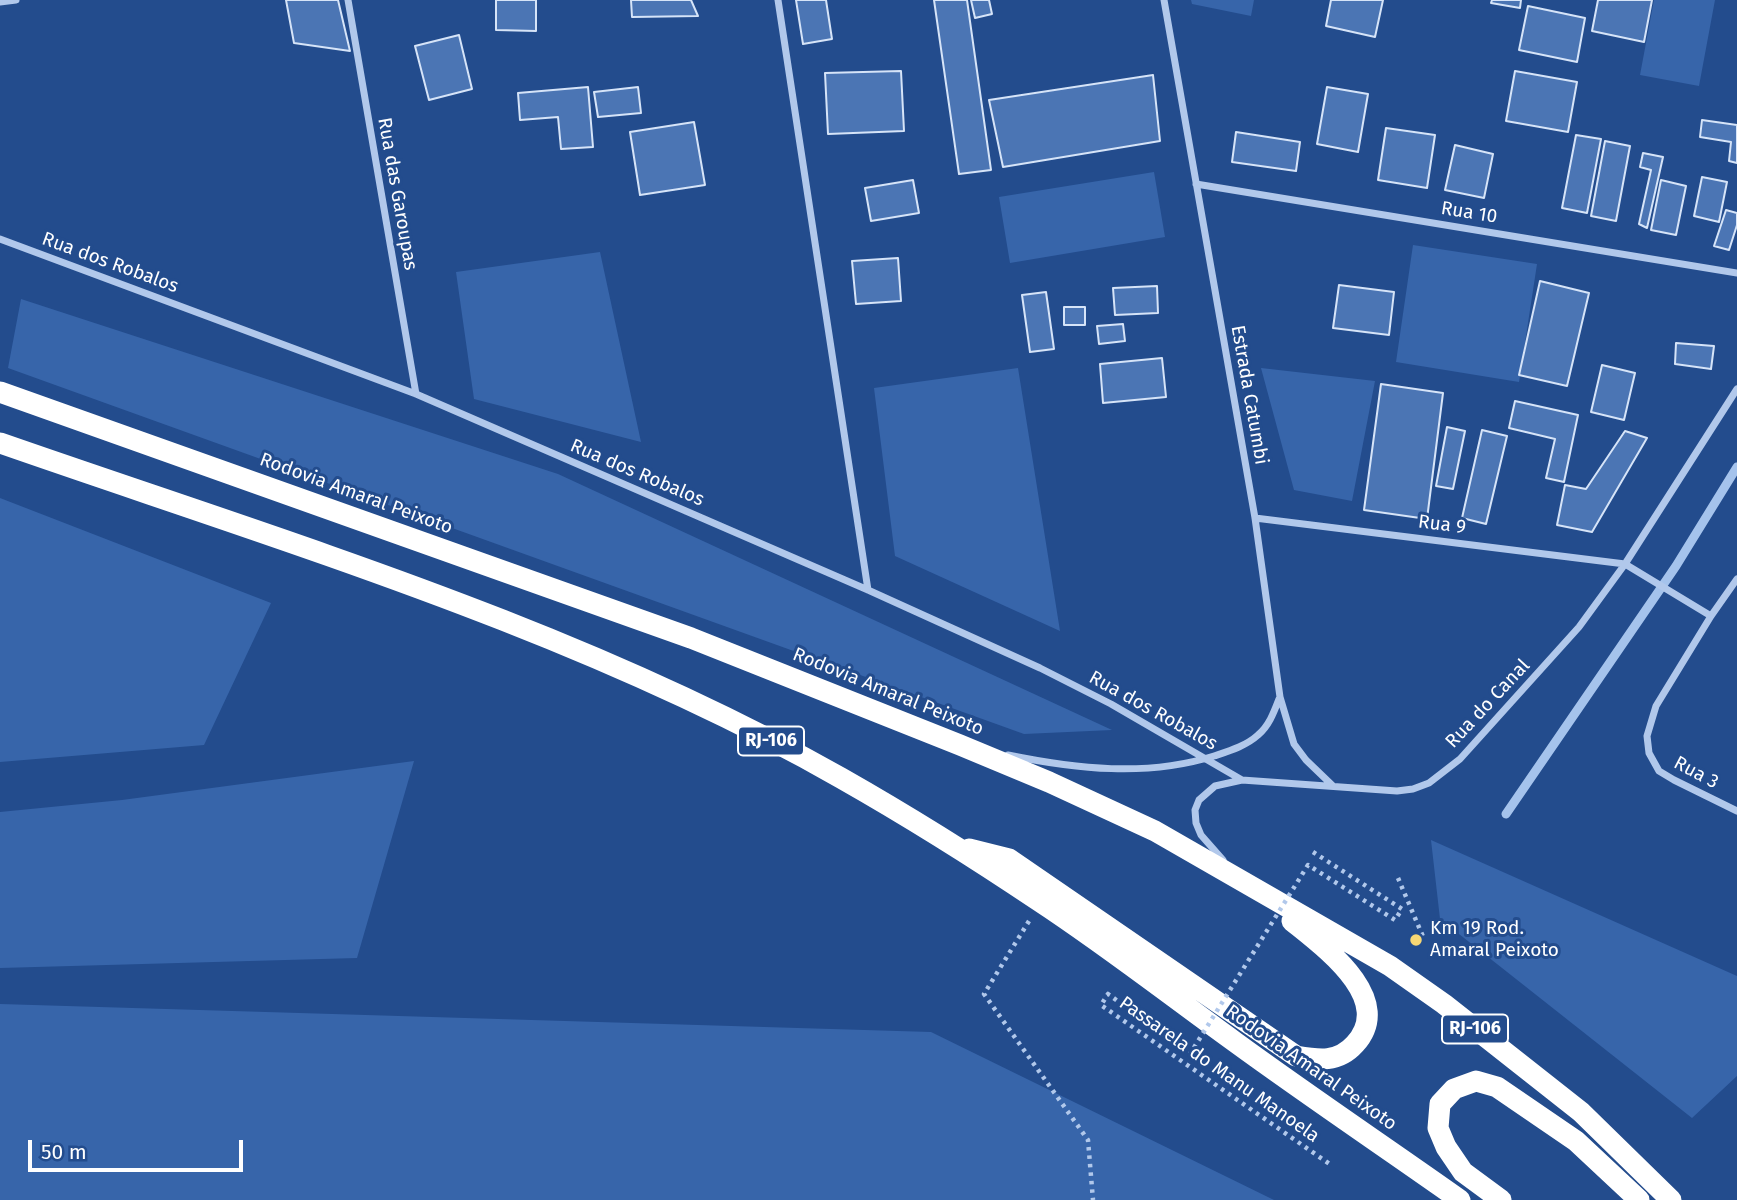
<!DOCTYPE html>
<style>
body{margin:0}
#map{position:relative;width:1737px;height:1200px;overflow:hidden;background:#234c8d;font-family:"Fira Sans",sans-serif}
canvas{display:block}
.scale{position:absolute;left:28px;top:1140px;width:215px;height:32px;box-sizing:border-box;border:4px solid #fff;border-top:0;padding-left:9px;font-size:21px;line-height:24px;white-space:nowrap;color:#fff;-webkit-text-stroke:5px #234c8d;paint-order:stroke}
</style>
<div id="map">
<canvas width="1737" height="1200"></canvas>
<div class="scale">50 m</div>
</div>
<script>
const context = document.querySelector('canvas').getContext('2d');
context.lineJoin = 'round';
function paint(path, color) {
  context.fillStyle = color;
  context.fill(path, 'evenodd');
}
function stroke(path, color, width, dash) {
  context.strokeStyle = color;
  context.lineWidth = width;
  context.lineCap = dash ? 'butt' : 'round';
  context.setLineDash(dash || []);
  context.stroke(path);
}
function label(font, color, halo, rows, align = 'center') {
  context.font = font + ' "Fira Sans",sans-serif';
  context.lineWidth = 6;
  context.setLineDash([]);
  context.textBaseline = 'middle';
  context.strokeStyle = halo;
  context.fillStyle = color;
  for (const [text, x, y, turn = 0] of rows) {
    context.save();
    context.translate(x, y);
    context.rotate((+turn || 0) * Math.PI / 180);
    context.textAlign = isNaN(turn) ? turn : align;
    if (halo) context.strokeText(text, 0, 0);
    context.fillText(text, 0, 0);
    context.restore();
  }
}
const green = new Path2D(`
 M 1191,0 L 1254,0 L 1251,16 L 1192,4 Z
 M 1654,0 L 1715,0 L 1699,86 L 1640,75 Z
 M 1154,172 L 1165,237 L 1010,263 L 999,197 Z
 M 1413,245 L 1537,264 L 1519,382 L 1396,362 Z
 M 600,252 L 641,442 L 474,399 L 456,272 Z
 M 21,299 L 558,474 L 1112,730 L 1024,734 L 8,368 Z
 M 1018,368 L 1060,631 L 895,556 L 874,388 Z
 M 1261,368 L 1375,381 L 1352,501 L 1294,490 Z
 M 0,498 L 271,603 L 204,745 L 0,762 Z
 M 414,761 L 357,958 L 0,968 L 0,812 L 122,800 Z
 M 1431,840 L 1737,976 L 1737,1076 L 1692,1118 L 1440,919 Z
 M 0,1004 L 931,1032 L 1274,1200 L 0,1200 Z`);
const stream = new Path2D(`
 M 1506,814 L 1676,566 L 1737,467`);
const building = new Path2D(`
 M 286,0 L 338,0 L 350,51 L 294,43 Z
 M 496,0 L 536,0 L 536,31 L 496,30 Z
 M 631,0 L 691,0 L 698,16 L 632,17 Z
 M 796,0 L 826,0 L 832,39 L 803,44 Z
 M 934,0 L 967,0 L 991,170 L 959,174 Z
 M 971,0 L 989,0 L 992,14 L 975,18 Z
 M 1331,0 L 1383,0 L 1375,37 L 1326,26 Z
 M 1492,0 L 1521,0 L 1520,8 L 1491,3 Z
 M 1598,0 L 1652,0 L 1644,42 L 1592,31 Z
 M 1528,6 L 1585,18 L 1577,62 L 1519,50 Z
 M 459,35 L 472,89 L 429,100 L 415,46 Z
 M 901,71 L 904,131 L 828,134 L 825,73 Z
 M 1515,71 L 1577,82 L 1568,132 L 1506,121 Z
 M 1153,75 L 1160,141 L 1003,167 L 989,100 Z
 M 588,87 L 593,147 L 561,149 L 558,117 L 520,120 L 518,93 Z
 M 638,87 L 641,113 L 598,117 L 594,92 Z
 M 1327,87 L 1368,94 L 1358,152 L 1317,144 Z
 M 1702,120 L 1737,125 L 1737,163 L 1729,161 L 1731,142 L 1700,137 Z
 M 694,122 L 705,185 L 640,195 L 630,132 Z
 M 1386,128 L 1435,135 L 1427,188 L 1378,180 Z
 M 1236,132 L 1300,142 L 1296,171 L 1232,162 Z
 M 1576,135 L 1601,139 L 1587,213 L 1562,208 Z
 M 1605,141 L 1630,146 L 1616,221 L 1591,216 Z
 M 1455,145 L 1493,154 L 1484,198 L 1445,190 Z
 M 1643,153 L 1663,157 L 1647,228 L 1639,224 L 1651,170 L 1640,167 Z
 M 1702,177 L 1727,182 L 1719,222 L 1694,216 Z
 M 913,180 L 919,213 L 871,221 L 865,188 Z
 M 1661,180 L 1686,186 L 1676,235 L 1651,230 Z
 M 1726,210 L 1737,213 L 1737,225 L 1729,250 L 1714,246 Z
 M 898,258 L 901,301 L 856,304 L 852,261 Z
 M 1540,281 L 1589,293 L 1567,386 L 1519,375 Z
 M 1339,285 L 1394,292 L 1389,335 L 1333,328 Z
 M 1157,286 L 1158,313 L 1115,315 L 1113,288 Z
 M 1046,292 L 1054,349 L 1030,352 L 1022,295 Z
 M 1064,307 L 1085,307 L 1085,325 L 1064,325 Z
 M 1123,324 L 1125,341 L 1099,344 L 1097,326 Z
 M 1676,343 L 1714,346 L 1711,369 L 1675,364 Z
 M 1162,358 L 1166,397 L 1103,403 L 1100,364 Z
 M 1602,365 L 1635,373 L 1624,420 L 1591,412 Z
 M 1381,384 L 1443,393 L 1427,519 L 1364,510 Z
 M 1515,401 L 1578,415 L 1564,482 L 1546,478 L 1555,439 L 1509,428 Z
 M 1447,427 L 1465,431 L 1453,489 L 1436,486 Z
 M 1482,430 L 1507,436 L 1486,524 L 1462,518 Z
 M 1625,431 L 1647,438 L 1592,532 L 1557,525 L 1565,485 L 1586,489 Z`);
const path = new Path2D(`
 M 1398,878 L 1424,939
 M 1029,921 L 984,994 L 1088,1140 L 1093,1200`);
const street = new Path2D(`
 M 348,0 L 416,394
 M 778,0 L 868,590
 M 1164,0 L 1255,518 L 1280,697 L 1294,744 L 1306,760 L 1333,786
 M 0,2 L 16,0
 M 1196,184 L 1737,273
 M 0,239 L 416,394 L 868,590 L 1040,668 L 1111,704 L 1242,780
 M 1255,518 L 1625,564 L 1711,616
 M 1737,579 L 1711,616 L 1656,706 L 1647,736 L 1649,753 L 1659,771 L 1674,780 L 1737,811
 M 1008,755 C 1076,769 1147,777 1214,756 C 1229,751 1246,746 1258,735 C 1269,726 1274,712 1279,699
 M 1223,860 L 1201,835 L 1196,823 L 1195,810 L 1199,800 L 1215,786 L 1242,780 L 1397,791 L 1413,789 L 1429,783 L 1460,759 L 1579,627 L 1625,564 L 1737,389`);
const highway = new Path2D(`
 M 0,392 L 691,638 L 960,745 L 1049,782 L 1155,831 L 1390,966 L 1444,1004 L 1581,1112 L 1671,1200
 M 0,443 C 284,542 578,629 841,778 C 908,816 975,858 1039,901 C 1106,945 1170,995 1235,1042 C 1309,1096 1385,1147 1460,1200
 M 969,849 L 1009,859 L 1296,1056 C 1319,1060 1338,1063 1355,1044 C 1396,999 1324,947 1292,921
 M 1501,1200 L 1463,1172 L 1446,1147 L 1438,1128 L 1440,1104 L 1454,1089 L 1476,1081 L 1497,1087 L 1576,1141 L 1639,1200`);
const pathBridge = new Path2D(`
 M 1313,852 L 1402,909 L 1395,920 L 1308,865 L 1190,1054 L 1108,994 L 1101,1005 L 1331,1165`);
const markers = [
 [1416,940,7,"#f7d774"]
];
const shields = [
 [771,741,66],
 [1475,1029,66]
];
const shieldNames = [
 ["RJ-106",771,741],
 ["RJ-106",1475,1029]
];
const streetNames = [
 ["Rua das Garoupas",397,194,80],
 ["Rua 10",1469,213,9],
 ["Rua dos Robalos",110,263,20],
 ["Estrada Catumbi",1249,395,80],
 ["Rua dos Robalos",637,473,23],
 ["Rodovia Amaral Peixoto",356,494,20],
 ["Rua 9",1442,525,7],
 ["Rodovia Amaral Peixoto",888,692,22],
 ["Rua do Canal",1488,704,-47],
 ["Rua dos Robalos",1153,711,29],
 ["Rua 3",1696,773,28],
 ["Rodovia Amaral Peixoto",1311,1068,35],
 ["Passarela do Manu Manoela",1219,1070,35]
];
const poiNames = [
 ["Km 19 Rod.",1430,929],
 ["Amaral Peixoto",1430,951]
];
paint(green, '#3765aa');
stroke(stream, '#a5c3ec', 9);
paint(building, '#4b75b4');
stroke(building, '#d6e4f8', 2);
stroke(path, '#b1c8eb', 4.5, [3.5, 5]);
stroke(street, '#b1c8eb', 7);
stroke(highway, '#fff', 21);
stroke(pathBridge, '#b1c8eb', 4.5, [3.5, 5]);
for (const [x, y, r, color] of markers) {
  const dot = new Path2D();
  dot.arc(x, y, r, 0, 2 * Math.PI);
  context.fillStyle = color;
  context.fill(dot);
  stroke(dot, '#234c8d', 2.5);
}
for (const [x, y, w] of shields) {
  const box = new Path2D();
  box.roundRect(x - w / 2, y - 14.5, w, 29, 5);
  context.fillStyle = '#234c8d';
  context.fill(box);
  stroke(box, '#fff', 2);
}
label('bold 18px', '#fff', null, shieldNames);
label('19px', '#fff', '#234c8d', streetNames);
label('19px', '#fff', '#234c8d', poiNames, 'left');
</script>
